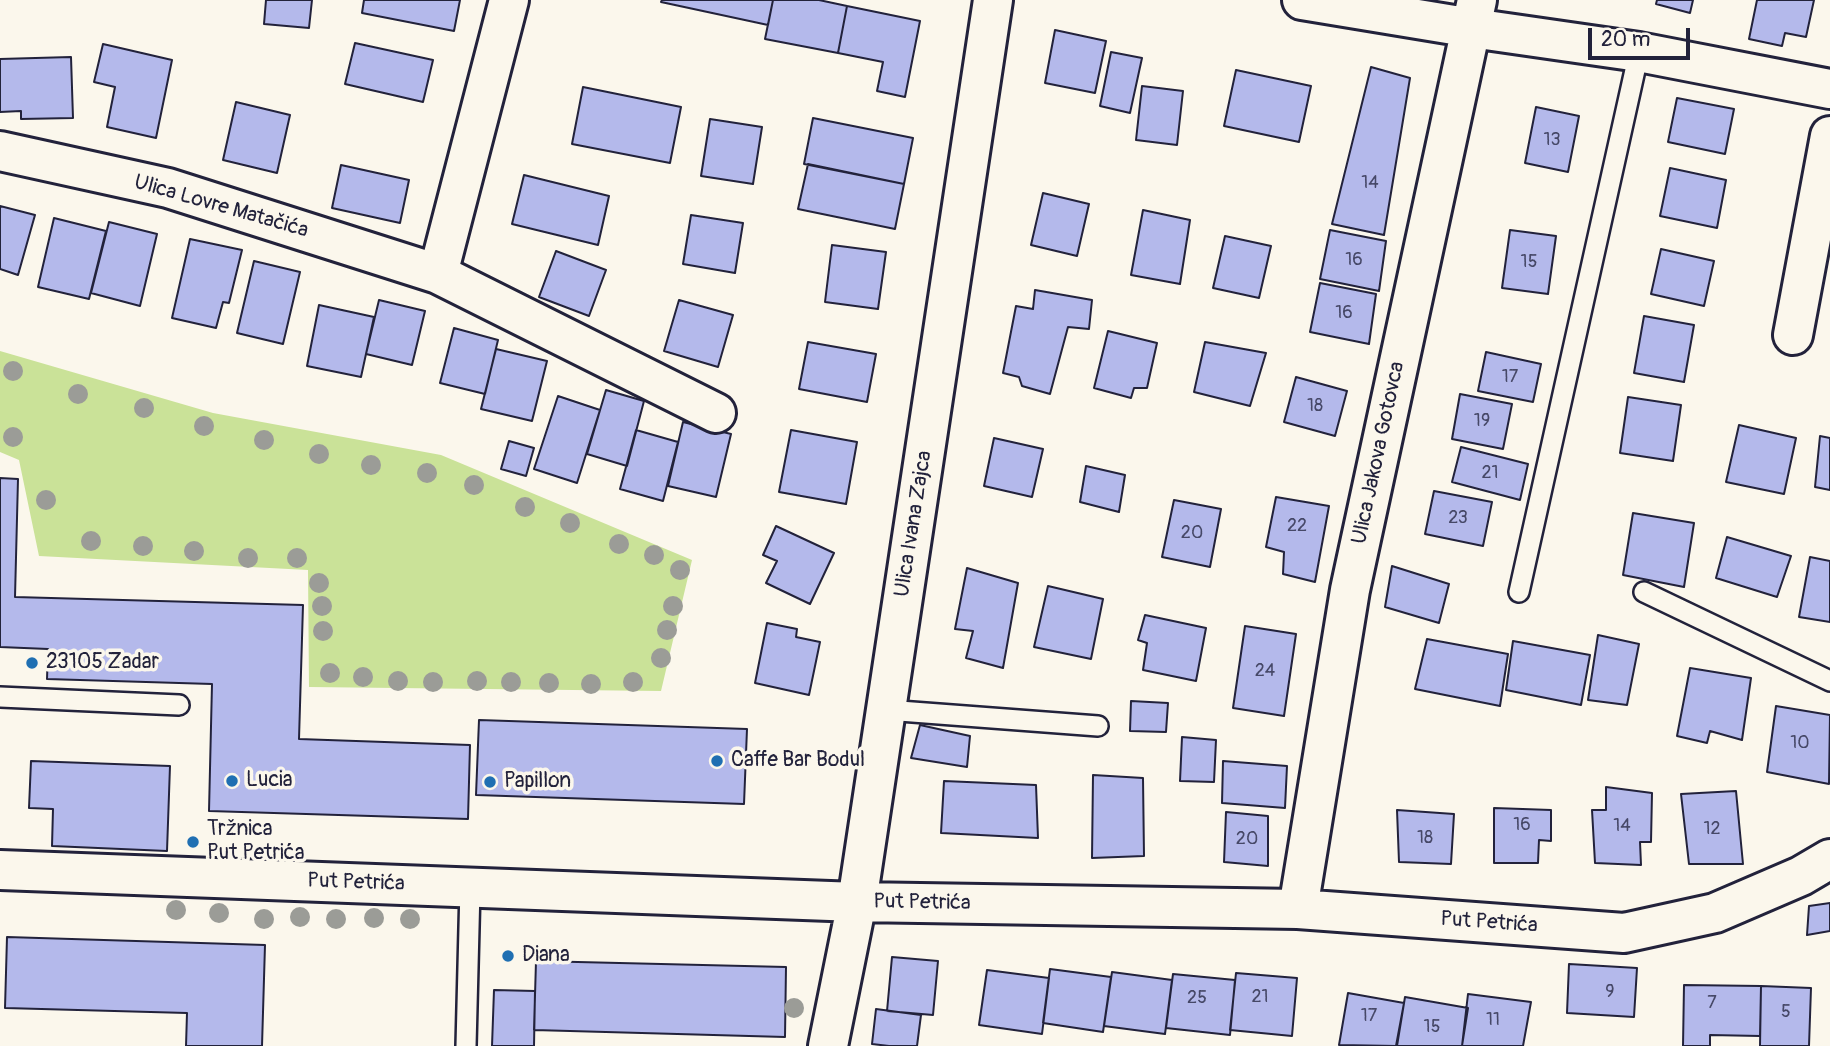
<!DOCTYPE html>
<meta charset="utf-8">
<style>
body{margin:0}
#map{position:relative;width:1830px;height:1046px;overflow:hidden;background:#fbf7ec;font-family:Pangolin,sans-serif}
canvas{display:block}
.scale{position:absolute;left:1588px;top:28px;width:102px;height:32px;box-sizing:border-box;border:4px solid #22223b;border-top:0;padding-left:9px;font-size:21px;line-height:24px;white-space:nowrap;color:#22223b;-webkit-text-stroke:5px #fbf7ec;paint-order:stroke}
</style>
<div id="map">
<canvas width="1830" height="1046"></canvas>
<div class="scale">20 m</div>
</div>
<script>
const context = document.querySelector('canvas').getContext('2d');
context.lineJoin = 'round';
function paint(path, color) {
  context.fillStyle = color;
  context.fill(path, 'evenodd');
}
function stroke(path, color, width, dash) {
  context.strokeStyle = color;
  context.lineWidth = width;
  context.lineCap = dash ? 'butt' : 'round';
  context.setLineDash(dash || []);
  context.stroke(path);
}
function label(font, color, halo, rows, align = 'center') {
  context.font = font + ' Pangolin,sans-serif';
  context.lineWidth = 7;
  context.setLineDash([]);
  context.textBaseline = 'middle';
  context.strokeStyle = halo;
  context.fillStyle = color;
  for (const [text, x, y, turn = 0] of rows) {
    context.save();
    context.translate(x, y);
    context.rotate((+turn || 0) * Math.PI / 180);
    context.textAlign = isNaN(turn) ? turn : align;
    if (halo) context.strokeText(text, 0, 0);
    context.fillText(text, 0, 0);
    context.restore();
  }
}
const green = new Path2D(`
 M 0,351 L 213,413 L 441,455 L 692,560 L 661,691 L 309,687 L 308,570 L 39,556 L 19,460 L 0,452 Z`);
const building = new Path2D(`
 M 266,0 L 312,0 L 309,28 L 264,24 Z
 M 364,0 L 460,0 L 454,31 L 362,13 Z
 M 662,0 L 773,0 L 768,25 L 661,2 Z
 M 773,0 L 819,0 L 847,6 L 838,53 L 765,39 Z
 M 1657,0 L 1693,0 L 1690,13 L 1656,4 Z
 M 1757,0 L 1814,0 L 1806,37 L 1785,33 L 1782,46 L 1749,39 Z
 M 847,6 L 920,21 L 905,97 L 877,91 L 883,62 L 838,53 Z
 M 1055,30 L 1106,41 L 1095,93 L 1045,83 Z
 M 355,43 L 433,60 L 423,102 L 345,84 Z
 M 103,44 L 172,60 L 156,138 L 107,127 L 115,87 L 94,82 Z
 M 1111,52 L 1142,58 L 1130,113 L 1100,106 Z
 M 71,57 L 73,118 L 21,119 L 21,111 L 0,112 L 0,59 Z
 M 1371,67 L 1410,78 L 1384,235 L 1332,224 Z
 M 1236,70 L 1311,86 L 1299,142 L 1224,126 Z
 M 1142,86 L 1183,91 L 1177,145 L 1136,140 Z
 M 583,87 L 681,107 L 670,163 L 572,144 Z
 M 1677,98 L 1734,109 L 1725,154 L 1668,142 Z
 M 236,102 L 290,115 L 277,173 L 223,160 Z
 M 1536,107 L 1579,116 L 1568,172 L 1525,163 Z
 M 813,118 L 913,138 L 904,184 L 804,164 Z
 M 710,119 L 762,127 L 753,184 L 701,176 Z
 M 808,164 L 904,184 L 895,229 L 798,209 Z
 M 341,165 L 409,180 L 400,223 L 332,208 Z
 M 1670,168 L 1726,180 L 1717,228 L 1660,216 Z
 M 524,175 L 609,196 L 598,245 L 512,224 Z
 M 1043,193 L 1089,204 L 1077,256 L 1031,245 Z
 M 0,206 L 35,215 L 18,275 L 0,269 Z
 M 1143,210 L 1190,220 L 1180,284 L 1131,275 Z
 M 691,215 L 743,223 L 735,273 L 683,264 Z
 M 54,218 L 106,231 L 89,299 L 38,287 Z
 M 109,222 L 157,234 L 140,306 L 91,293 Z
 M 1330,230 L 1386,241 L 1379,291 L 1320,279 Z
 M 1510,230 L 1556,236 L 1548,294 L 1502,288 Z
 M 1225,236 L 1271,246 L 1259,298 L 1213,288 Z
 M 190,239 L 242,250 L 229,303 L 223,302 L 216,328 L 172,318 Z
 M 832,245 L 886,252 L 878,309 L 825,302 Z
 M 1661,249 L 1714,261 L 1704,306 L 1651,294 Z
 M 556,251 L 606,270 L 589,316 L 539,297 Z
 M 254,261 L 300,272 L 283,344 L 237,333 Z
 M 1320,283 L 1376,294 L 1369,344 L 1310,332 Z
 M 1035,290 L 1092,300 L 1089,329 L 1068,327 L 1050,394 L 1022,386 L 1019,377 L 1003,373 L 1016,306 L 1033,309 Z
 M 379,300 L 425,311 L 412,365 L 366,354 Z
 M 679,300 L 733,315 L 718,367 L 664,351 Z
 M 319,305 L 374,317 L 361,377 L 307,366 Z
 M 1644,316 L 1694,325 L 1684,382 L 1634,373 Z
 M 454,328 L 498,340 L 485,394 L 440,383 Z
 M 1108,331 L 1157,343 L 1147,388 L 1134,388 L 1131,398 L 1094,388 Z
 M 808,342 L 876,354 L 867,402 L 799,389 Z
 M 1205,342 L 1266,353 L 1250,406 L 1194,392 Z
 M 496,349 L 547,361 L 532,421 L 481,409 Z
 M 1486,352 L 1541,364 L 1533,402 L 1478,391 Z
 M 1296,377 L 1347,391 L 1335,436 L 1284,422 Z
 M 606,390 L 644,401 L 627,466 L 587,454 Z
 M 1460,394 L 1512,404 L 1503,449 L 1452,439 Z
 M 558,396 L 600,410 L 577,483 L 534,469 Z
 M 1628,397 L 1681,405 L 1673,461 L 1620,453 Z
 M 683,422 L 731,434 L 716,497 L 668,486 Z
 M 1739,425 L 1796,438 L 1784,494 L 1726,482 Z
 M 636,430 L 678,442 L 663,501 L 620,489 Z
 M 791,430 L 857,442 L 846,504 L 779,492 Z
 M 1820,436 L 1830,438 L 1830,490 L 1815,487 Z
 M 994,438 L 1043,449 L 1032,497 L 984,486 Z
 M 509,441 L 534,448 L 526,476 L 501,469 Z
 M 1461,447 L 1528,464 L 1520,500 L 1452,482 Z
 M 1086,466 L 1125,475 L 1119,512 L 1080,502 Z
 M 0,478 L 18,479 L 15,597 L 303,605 L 299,739 L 470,745 L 468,819 L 209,811 L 212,684 L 47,679 L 48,649 L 0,647 Z
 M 1434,491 L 1492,502 L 1483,546 L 1425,534 Z
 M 1276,497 L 1329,506 L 1315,582 L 1283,574 L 1284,552 L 1266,547 Z
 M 1174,500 L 1221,509 L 1210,567 L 1162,557 Z
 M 1633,513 L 1694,523 L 1684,587 L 1623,575 Z
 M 776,526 L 834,553 L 810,604 L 766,583 L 777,561 L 763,555 Z
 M 1727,537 L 1791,556 L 1777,597 L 1716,578 Z
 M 1810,557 L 1830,561 L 1830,622 L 1799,617 Z
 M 1392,566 L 1449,584 L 1439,623 L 1385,607 Z
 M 967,568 L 1018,583 L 1003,668 L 966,658 L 973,631 L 955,629 Z
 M 1048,586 L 1103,599 L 1091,659 L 1034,647 Z
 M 1145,615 L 1206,628 L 1196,681 L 1143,670 L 1147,643 L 1138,640 Z
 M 767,623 L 797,629 L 796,637 L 820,642 L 809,695 L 755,683 Z
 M 1245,626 L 1296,634 L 1284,716 L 1233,708 Z
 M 1598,635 L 1639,644 L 1627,705 L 1588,700 Z
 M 1427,639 L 1508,654 L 1500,706 L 1415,689 Z
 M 1513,641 L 1590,655 L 1581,705 L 1506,690 Z
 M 1690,668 L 1751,678 L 1742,740 L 1710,731 L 1707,743 L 1677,736 Z
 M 1131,701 L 1168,703 L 1166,732 L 1130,731 Z
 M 1776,706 L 1830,715 L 1829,784 L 1767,772 Z
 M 479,720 L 747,729 L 744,804 L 476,795 Z
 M 920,725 L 970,736 L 967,767 L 911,758 Z
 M 1182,737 L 1216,740 L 1214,782 L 1180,781 Z
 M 31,761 L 170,766 L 167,851 L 52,846 L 53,809 L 29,808 Z
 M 1223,761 L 1287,766 L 1285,808 L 1222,803 Z
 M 1093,775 L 1143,778 L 1144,856 L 1092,858 Z
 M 944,781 L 1036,785 L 1038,838 L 941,833 Z
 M 1606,787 L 1652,793 L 1651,842 L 1640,842 L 1641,865 L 1595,863 L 1592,810 L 1606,810 Z
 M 1736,791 L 1743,864 L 1689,864 L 1681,794 Z
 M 1494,808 L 1551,810 L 1551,841 L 1539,840 L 1538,863 L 1494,863 Z
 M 1397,810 L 1454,814 L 1451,864 L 1399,862 Z
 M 1226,812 L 1268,816 L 1268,866 L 1224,862 Z
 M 1830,903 L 1830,931 L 1807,935 L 1809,906 Z
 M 7,937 L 265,945 L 262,1046 L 186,1046 L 187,1013 L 5,1008 Z
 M 892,957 L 938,961 L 933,1015 L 887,1011 Z
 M 536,961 L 786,967 L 785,1037 L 534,1030 Z
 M 1569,964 L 1637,968 L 1634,1017 L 1567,1013 Z
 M 1050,969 L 1111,977 L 1103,1032 L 1043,1023 Z
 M 987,970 L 1049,978 L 1042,1034 L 979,1025 Z
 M 1112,972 L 1172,980 L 1165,1034 L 1104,1026 Z
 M 1236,973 L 1297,978 L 1292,1036 L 1230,1030 Z
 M 1173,974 L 1235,980 L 1230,1035 L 1166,1028 Z
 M 1684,985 L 1761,986 L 1760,1036 L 1710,1035 L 1710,1046 L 1683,1046 Z
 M 1761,986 L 1811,988 L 1809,1046 L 1760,1046 Z
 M 494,990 L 535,991 L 534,1046 L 492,1046 Z
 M 1348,993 L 1404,1003 L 1396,1046 L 1339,1045 Z
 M 1468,994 L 1531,1002 L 1523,1046 L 1462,1046 Z
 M 1405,997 L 1468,1008 L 1462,1046 L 1397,1046 Z
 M 876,1009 L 921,1015 L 917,1046 L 889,1046 L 872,1044 Z`);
const service = new Path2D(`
 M 1519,592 L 1639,52
 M 1644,592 L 1830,681
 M 0,697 L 179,705
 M 886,710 L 1098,726
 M 466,1046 L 470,888`);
const minor = new Path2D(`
 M 1302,0 L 1472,28 L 1639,52 L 1830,89
 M 0,151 L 168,188 L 438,274 L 716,413
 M 438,274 L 509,0
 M 1793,335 L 1830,136
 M 0,870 L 857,902 L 1298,909 L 1624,933 L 1715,913 L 1801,876 L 1830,859
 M 1298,909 L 1350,590 L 1477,0
 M 828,1046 L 857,902 L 993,0`);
const trees = [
 [13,371],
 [78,394],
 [144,408],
 [204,426],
 [13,437],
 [264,440],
 [319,454],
 [371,465],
 [427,473],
 [474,485],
 [46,500],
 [525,507],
 [570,523],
 [91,541],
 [619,544],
 [143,546],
 [194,551],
 [654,555],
 [248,558],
 [297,558],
 [680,570],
 [319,583],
 [322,606],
 [673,606],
 [667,630],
 [323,631],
 [661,658],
 [330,673],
 [363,677],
 [398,681],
 [477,681],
 [433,682],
 [511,682],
 [633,682],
 [549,683],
 [591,684],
 [176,910],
 [219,913],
 [300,917],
 [374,918],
 [264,919],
 [336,919],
 [410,919],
 [794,1008]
];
const markers = [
 [32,663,7,"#1f6fb2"],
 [717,761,7,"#1f6fb2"],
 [232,781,7,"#1f6fb2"],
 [490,782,7,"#1f6fb2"],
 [193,842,7,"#1f6fb2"],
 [508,956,7,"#1f6fb2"]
];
const numberNames = [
 ["13",1552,140],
 ["14",1370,183],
 ["16",1354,260],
 ["15",1529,262],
 ["16",1344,313],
 ["17",1510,377],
 ["18",1315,406],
 ["19",1482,421],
 ["21",1490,473],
 ["23",1458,518],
 ["22",1297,526],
 ["20",1192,533],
 ["24",1265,671],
 ["10",1800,743],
 ["16",1522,825],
 ["14",1622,826],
 ["12",1712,829],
 ["18",1425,838],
 ["20",1247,839],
 ["9",1610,992],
 ["21",1260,997],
 ["25",1197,998],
 ["7",1712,1003],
 ["5",1786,1012],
 ["17",1369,1016],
 ["11",1493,1020],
 ["15",1432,1027]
];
const streetNames = [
 ["Ulica Lovre Matačića",221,207,16],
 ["Ulica Jakova Gotovca",1379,453,-78],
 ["Ulica Ivana Zajca",914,524,-81],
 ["Put Petrića",356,883,2],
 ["Put Petrića",922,903,1],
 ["Put Petrića",1489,923,4]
];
const poiNames = [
 ["23105 Zadar",46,663],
 ["Caffe Bar Bodul",731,761],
 ["Lucia",246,781],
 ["Papillon",504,782],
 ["Tržnica",207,830],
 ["Put Petrića",207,854],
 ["Diana",522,956]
];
paint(green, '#cae298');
paint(building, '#b4b9eb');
stroke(building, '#22223b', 2);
stroke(service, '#22223b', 24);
stroke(minor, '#22223b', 44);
stroke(service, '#fbf7ec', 19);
stroke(minor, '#fbf7ec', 38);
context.fillStyle = '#9b9c97';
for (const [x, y] of trees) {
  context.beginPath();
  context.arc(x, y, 10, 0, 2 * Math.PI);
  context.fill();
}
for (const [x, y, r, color] of markers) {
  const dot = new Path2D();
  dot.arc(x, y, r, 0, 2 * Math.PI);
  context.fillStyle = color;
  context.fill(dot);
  stroke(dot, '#fbf7ec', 2.5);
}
label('18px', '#464867', null, numberNames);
label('21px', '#22223b', '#fbf7ec', streetNames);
label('21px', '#22223b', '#fbf7ec', poiNames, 'left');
</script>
